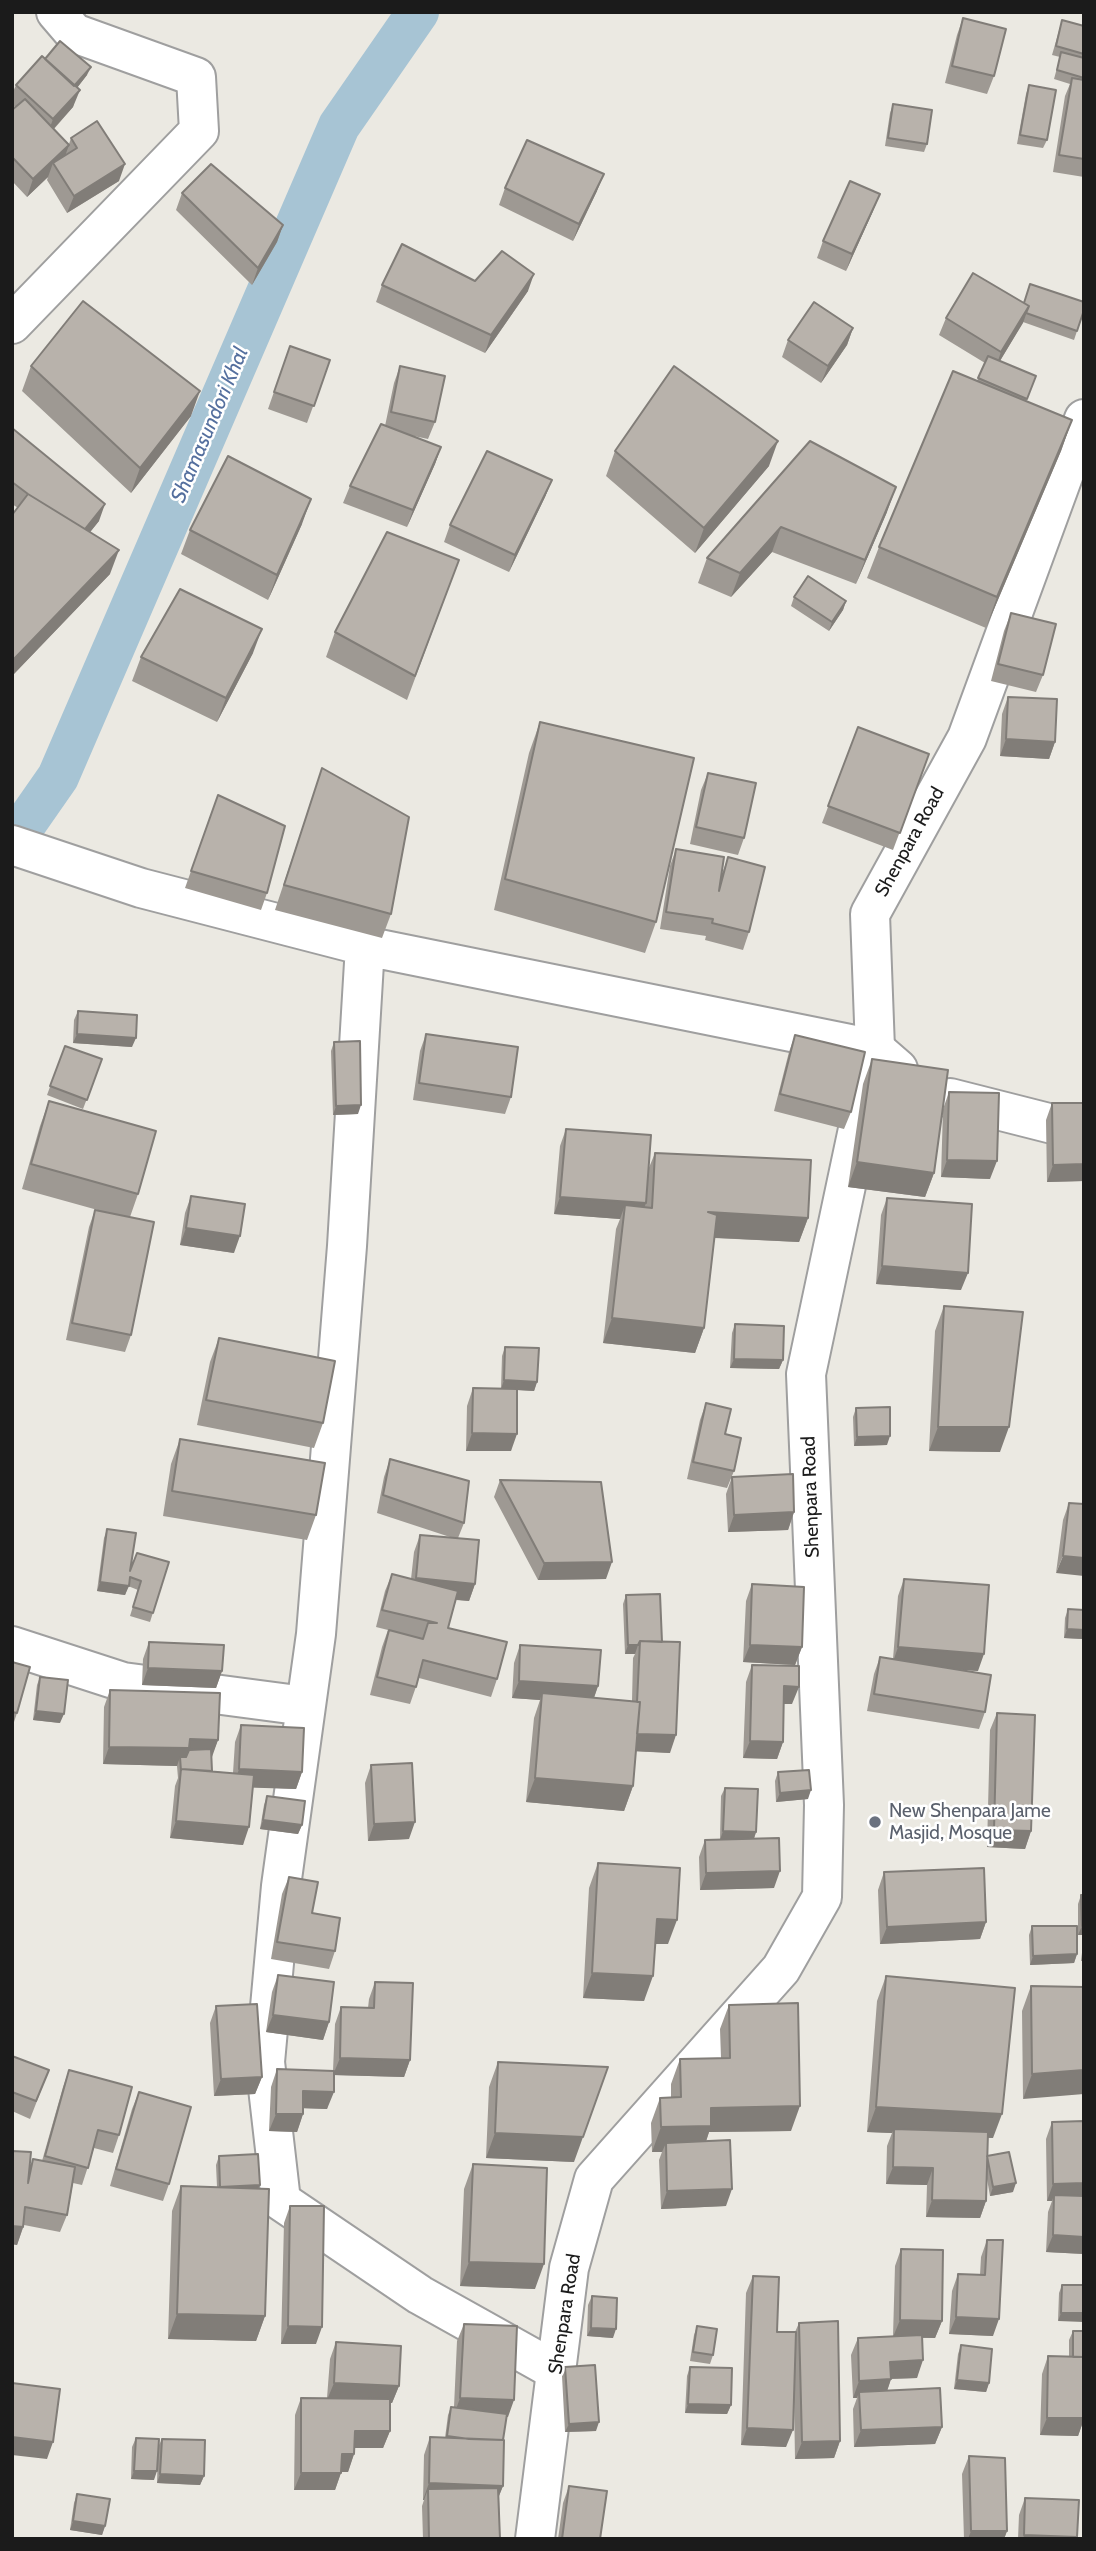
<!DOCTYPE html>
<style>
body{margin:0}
#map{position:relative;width:1096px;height:2551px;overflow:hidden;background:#ebe9e2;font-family:Cabin,sans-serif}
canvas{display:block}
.frame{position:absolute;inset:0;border:14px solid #1b1b1b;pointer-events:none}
</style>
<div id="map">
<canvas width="1096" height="2551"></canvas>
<div class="frame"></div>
</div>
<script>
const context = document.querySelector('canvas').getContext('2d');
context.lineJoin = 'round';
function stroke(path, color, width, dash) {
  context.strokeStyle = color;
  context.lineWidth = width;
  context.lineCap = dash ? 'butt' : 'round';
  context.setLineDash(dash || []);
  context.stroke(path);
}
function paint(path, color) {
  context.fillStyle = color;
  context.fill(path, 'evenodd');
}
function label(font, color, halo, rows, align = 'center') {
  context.font = font + ' Cabin,sans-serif';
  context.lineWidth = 5;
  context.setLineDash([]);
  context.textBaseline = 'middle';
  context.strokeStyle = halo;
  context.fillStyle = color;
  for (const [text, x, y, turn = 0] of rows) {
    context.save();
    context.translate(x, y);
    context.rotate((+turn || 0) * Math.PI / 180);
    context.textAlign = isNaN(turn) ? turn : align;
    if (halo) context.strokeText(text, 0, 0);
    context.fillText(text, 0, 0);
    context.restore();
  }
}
const canal = new Path2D(`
 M 12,843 L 58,777 L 339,126 L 418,12`);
const minor = new Path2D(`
 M 12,324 L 199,131 L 196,77 L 74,33 L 56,12
 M 12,845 L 141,888 L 365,946 L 875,1049 L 898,1069
 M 365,946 L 347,1246 L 316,1634 L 281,1886 L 265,2062 L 281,2201 L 420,2295 L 556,2371
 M 950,1098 L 1084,1132
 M 12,1646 L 123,1682 L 305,1706`);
const tertiary = new Path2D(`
 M 535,2539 L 569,2268 L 594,2179 L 781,1969 L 822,1897 L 824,1805 L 806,1374 L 875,1049 L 870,914 L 967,738 L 1084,419`);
const wall = new Path2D(`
 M 963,18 L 994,76 L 987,94 L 945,83 L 957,35 Z
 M 1062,20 L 1084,26 L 1084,177 L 1053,172 L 1065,96 L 1070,84 L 1054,79 L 1060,57 L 1052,55 Z
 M 45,59 L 87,75 L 77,88 L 73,107 L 54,129 L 69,144 L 71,138 L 119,181 L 67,213 L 47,180 L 48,177 L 27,197 L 12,181 L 12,110 L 15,107 L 12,105 L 12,94 L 16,85 Z
 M 1029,85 L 1047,140 L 1043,148 L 1017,144 L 1026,94 Z
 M 893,104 L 927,144 L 924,152 L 885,146 L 890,113 Z
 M 505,188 L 597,191 L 573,241 L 499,205 Z
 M 182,193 L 283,225 L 277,242 L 252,285 L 176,210 Z
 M 873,211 L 846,271 L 817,258 L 823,241 Z
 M 475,281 L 528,291 L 485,353 L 376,302 L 382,285 Z
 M 1024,303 L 1084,310 L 1074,340 L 1023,322 L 1000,361 L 1036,376 L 1026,401 L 1072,420 L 1061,451 L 986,628 L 867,578 L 879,547 L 977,381 L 985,363 L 939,335 L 946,318 Z
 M 853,328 L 847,345 L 821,383 L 782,357 L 788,340 Z
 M 290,346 L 330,360 L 307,423 L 268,409 Z
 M 31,366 L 191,416 L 131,493 L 22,391 Z
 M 400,366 L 435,422 L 428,439 L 409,435 L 441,447 L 435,464 L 407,527 L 343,503 L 350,486 L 385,426 L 394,383 Z
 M 12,428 L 99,521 L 90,532 L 110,574 L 12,676 L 12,515 L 18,508 L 12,504 Z
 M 810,441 L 887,512 L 856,584 L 772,552 L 731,597 L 698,583 L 707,558 Z
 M 615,451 L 769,466 L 695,553 L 606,476 Z
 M 552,480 L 545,497 L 509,572 L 444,542 L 450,525 Z
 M 302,524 L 268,600 L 181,554 L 190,530 Z
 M 459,560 L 407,700 L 326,657 L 335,632 Z
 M 794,597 L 846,601 L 843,610 L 829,631 L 791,606 Z
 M 1011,613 L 1043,675 L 1036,692 L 991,681 L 1004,631 Z
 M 253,653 L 217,722 L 132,681 L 141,657 Z
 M 1008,697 L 1055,742 L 1049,759 L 1000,756 L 1002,714 Z
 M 540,722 L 656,922 L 645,953 L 494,910 L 529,753 Z
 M 858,727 L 929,754 L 893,850 L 822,823 Z
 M 322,768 L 391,914 L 382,938 L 275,910 Z
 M 708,773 L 744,838 L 738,855 L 690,844 L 701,790 Z
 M 218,795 L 267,893 L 261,910 L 185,888 Z
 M 676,849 L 720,880 L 728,857 L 749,932 L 743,950 L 705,940 L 706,936 L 660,929 L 670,866 Z
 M 78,1011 L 132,1047 L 73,1043 L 74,1020 Z
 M 426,1034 L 511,1097 L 505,1114 L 413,1100 L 420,1051 Z
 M 795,1035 L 851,1112 L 844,1129 L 774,1111 L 789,1052 Z
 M 334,1042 L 358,1114 L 333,1115 L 331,1051 Z
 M 65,1046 L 102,1059 L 83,1109 L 47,1095 Z
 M 872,1059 L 934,1173 L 925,1197 L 848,1187 L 863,1084 Z
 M 949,1092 L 990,1179 L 941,1177 L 943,1109 Z
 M 49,1101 L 138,1194 L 130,1217 L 131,1335 L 125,1352 L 66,1340 L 89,1227 L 95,1210 L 112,1214 L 22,1189 L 40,1126 Z
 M 1052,1103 L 1084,1181 L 1047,1182 L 1046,1120 Z
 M 566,1129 L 648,1170 L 655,1153 L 808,1218 L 799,1242 L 714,1238 L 704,1328 L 695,1353 L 603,1343 L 616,1229 L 620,1219 L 554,1214 L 560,1146 Z
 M 191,1196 L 234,1253 L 180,1245 L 185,1213 Z
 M 887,1198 L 961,1290 L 876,1284 L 881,1215 Z
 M 944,1306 L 1000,1452 L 929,1451 L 935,1331 Z
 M 735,1324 L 783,1360 L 779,1369 L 730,1368 L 732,1333 Z
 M 219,1338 L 323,1423 L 314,1448 L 197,1425 L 210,1362 Z
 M 505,1347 L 537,1382 L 534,1391 L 517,1390 L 511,1451 L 466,1451 L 467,1406 L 473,1388 L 501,1389 L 502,1356 Z
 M 706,1403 L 725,1434 L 734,1471 L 727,1488 L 687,1479 L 700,1420 Z
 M 856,1408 L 887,1445 L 854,1446 L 853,1417 Z
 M 180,1439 L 316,1515 L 307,1540 L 163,1516 L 171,1464 Z
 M 390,1459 L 464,1523 L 458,1538 L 475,1584 L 469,1601 L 456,1600 L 448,1628 L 497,1679 L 491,1697 L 419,1678 L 410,1704 L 370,1695 L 382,1647 L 388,1630 L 376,1627 L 385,1591 L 392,1574 L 411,1579 L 414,1552 L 420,1535 L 450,1537 L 377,1513 L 384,1477 Z
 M 732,1477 L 794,1512 L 788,1530 L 728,1532 L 726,1494 Z
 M 500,1480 L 606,1579 L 538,1580 L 494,1497 Z
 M 1069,1503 L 1084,1504 L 1056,1573 L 1063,1520 Z
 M 107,1529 L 131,1571 L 169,1562 L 150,1622 L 130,1616 L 138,1590 L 128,1586 L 125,1595 L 97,1591 L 104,1538 Z
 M 904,1579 L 978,1671 L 954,1669 L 985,1712 L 979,1729 L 867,1711 L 874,1674 L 880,1657 L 893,1659 L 898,1596 Z
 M 752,1584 L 802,1647 L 795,1665 L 743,1662 L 746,1601 Z
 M 626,1595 L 662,1642 L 670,1753 L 636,1751 L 633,1786 L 624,1811 L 526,1802 L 534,1718 L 540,1700 L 512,1698 L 514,1663 L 520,1645 L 598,1686 L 594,1698 L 632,1701 L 633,1658 L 635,1654 L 625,1654 L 623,1604 Z
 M 1068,1609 L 1084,1610 L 1083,1639 L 1064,1638 L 1065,1618 Z
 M 149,1642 L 222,1671 L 216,1688 L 142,1685 L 143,1659 Z
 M 12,1662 L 17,1713 L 14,1722 L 12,1721 Z
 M 752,1665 L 792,1704 L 784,1704 L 783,1742 L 777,1759 L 743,1758 L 746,1682 Z
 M 40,1677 L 60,1723 L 33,1720 L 37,1685 Z
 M 110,1690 L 218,1740 L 211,1757 L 212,1771 L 233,1773 L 235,1742 L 241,1725 L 302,1772 L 296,1789 L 253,1787 L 243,1845 L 170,1838 L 175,1786 L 178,1778 L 177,1766 L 103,1764 L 104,1707 Z
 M 997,1713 L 1031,1831 L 1025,1849 L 987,1847 L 990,1730 Z
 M 371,1765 L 409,1839 L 368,1841 L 365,1783 Z
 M 778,1772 L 808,1799 L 776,1802 L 775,1781 Z
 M 725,1788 L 756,1832 L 754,1839 L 774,1888 L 700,1890 L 699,1857 L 705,1840 L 720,1839 L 721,1796 Z
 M 267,1796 L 302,1825 L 298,1834 L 260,1829 L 264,1805 Z
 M 598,1863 L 668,1944 L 655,1944 L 644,2001 L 583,1998 L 589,1888 Z
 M 884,1872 L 986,1922 L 980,1939 L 880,1944 L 878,1890 Z
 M 289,1877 L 312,1913 L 335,1951 L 329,1969 L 271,1959 L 282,1894 Z
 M 1081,1895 L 1084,1935 L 1078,1935 L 1078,1904 Z
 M 1032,1926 L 1077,1954 L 1074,1963 L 1030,1965 L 1029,1935 Z
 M 1084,1936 L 1084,1961 L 1081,1961 Z
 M 278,1975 L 329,2022 L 323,2040 L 266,2032 L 272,1992 Z
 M 886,1976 L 993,2138 L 988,2138 L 987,2156 L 1013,2192 L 990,2196 L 987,2179 L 986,2201 L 980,2218 L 926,2217 L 927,2185 L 886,2184 L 887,2146 L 892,2133 L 867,2132 L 877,2001 Z
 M 375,1982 L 410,2060 L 404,2077 L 334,2075 L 327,2109 L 303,2108 L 303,2114 L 297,2132 L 269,2131 L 271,2087 L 277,2069 L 333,2071 L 335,2024 L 341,2007 L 368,2008 L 369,1999 Z
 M 1031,1986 L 1084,1987 L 1023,2099 L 1022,2011 Z
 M 729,2005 L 791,2131 L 709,2132 L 706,2141 L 726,2206 L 661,2209 L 659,2160 L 662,2152 L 652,2152 L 651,2123 L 660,2098 L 671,2098 L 671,2084 L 680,2059 L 721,2058 L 720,2029 Z
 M 216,2006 L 262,2077 L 255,2094 L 214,2096 L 210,2023 Z
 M 12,2056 L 49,2070 L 30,2119 L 12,2111 Z
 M 498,2062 L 574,2162 L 486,2158 L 489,2087 Z
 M 69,2070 L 119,2135 L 113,2153 L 94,2148 L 82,2185 L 73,2183 L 67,2215 L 60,2232 L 24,2225 L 17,2245 L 12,2244 L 12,2151 L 29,2171 L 33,2159 L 42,2161 L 63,2087 Z
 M 139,2092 L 169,2184 L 163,2201 L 110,2186 L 132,2109 Z
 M 1052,2122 L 1084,2254 L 1046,2252 L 1048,2212 L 1052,2201 L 1047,2201 L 1046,2139 Z
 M 219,2156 L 260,2185 L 258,2188 L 265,2316 L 256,2341 L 168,2339 L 172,2211 L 181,2186 L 217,2187 L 216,2165 Z
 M 473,2164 L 535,2289 L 460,2286 L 464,2189 Z
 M 290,2206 L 316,2344 L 281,2344 L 284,2223 Z
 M 987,2240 L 993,2336 L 949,2334 L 952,2291 L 958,2274 L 980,2275 L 981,2257 Z
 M 901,2249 L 942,2321 L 935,2338 L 922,2338 L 917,2378 L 891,2379 L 887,2391 L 942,2427 L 935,2444 L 854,2447 L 853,2409 L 857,2398 L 853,2398 L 851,2355 L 858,2338 L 893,2336 L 895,2266 Z
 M 753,2276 L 777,2332 L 795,2332 L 799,2323 L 840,2441 L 834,2458 L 795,2459 L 794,2399 L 786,2447 L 741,2445 L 746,2293 Z
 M 1062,2285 L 1084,2285 L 1058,2321 L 1059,2293 Z
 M 592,2296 L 613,2338 L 587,2336 L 588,2305 Z
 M 464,2324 L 508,2417 L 506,2417 L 503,2440 L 503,2486 L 499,2496 L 500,2539 L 423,2539 L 422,2506 L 424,2500 L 423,2500 L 424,2455 L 430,2437 L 445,2438 L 448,2415 L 451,2407 L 454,2407 L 457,2341 Z
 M 697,2326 L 713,2355 L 710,2364 L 690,2361 L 694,2335 Z
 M 1073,2331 L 1084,2331 L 1084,2419 L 1078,2436 L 1040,2435 L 1042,2374 L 1048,2356 L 1069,2357 L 1069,2340 Z
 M 336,2342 L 399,2386 L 392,2403 L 390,2403 L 390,2431 L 383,2448 L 354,2448 L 354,2454 L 348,2472 L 341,2472 L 335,2490 L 294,2490 L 295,2415 L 301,2398 L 327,2398 L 330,2359 Z
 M 961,2345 L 989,2383 L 986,2392 L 954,2389 L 958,2354 Z
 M 565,2367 L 596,2431 L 565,2432 L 562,2376 Z
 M 690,2367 L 731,2405 L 727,2414 L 685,2413 L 687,2376 Z
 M 136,2438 L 154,2480 L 131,2479 L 132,2447 Z
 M 162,2439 L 204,2476 L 200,2485 L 157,2483 L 158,2447 Z
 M 969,2456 L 1007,2531 L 1004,2539 L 964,2539 L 962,2474 Z
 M 569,2486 L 600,2539 L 558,2539 L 563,2503 Z
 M 77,2494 L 105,2526 L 102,2535 L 70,2530 L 74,2503 Z
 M 1025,2498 L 1077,2539 L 1018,2539 L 1019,2515 Z`);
const shadedWall = new Path2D(`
 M 91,67 L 87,75 L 69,98 L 72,89 Z
 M 80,90 L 73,107 L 47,136 L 53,119 Z
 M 69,145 L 63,162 L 53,163 L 48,177 L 27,197 L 33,179 Z
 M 125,164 L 119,181 L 67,213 L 74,196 Z
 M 604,174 L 597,191 L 573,241 L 579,224 Z
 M 880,194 L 873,211 L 846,271 L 852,254 Z
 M 283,225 L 277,242 L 252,285 L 258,268 Z
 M 534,274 L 528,291 L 485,353 L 491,335 Z
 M 1029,306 L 1023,323 L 995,369 L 1001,352 Z
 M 853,328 L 847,345 L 821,383 L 828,366 Z
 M 200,391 L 191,416 L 131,493 L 140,468 Z
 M 1072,420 L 1061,451 L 986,628 L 997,597 Z
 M 778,441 L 769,466 L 695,553 L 704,528 Z
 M 441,447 L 435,464 L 407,527 L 413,510 Z
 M 552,480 L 545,497 L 509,572 L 515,555 Z
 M 896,487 L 887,512 L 856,584 L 865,560 Z
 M 311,499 L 302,524 L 268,600 L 277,575 Z
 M 105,504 L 99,521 L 75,551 L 81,534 Z
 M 781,527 L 772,552 L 731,597 L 740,573 Z
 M 119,550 L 110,574 L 12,676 L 13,660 Z
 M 846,601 L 843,610 L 829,631 L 832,622 Z
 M 262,629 L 253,653 L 217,722 L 226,698 Z
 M 1006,739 L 1055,742 L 1049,759 L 1000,756 Z
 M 77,1034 L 136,1038 L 132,1047 L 73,1043 Z
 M 361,1105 L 358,1114 L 333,1115 L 336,1106 Z
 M 947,1160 L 997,1161 L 990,1179 L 941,1177 Z
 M 857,1162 L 934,1173 L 925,1197 L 848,1187 Z
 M 1084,1164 L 1084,1181 L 1047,1182 L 1053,1165 Z
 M 560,1197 L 646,1203 L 640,1220 L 625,1205 L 620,1219 L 554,1214 Z
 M 708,1212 L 808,1218 L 799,1242 L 699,1237 Z
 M 186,1228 L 240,1236 L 234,1253 L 180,1245 Z
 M 882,1266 L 968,1273 L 961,1290 L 876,1284 Z
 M 612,1318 L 704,1328 L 695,1353 L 603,1343 Z
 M 734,1359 L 783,1360 L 779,1369 L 730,1368 Z
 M 504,1380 L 537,1382 L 534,1391 L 501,1389 Z
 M 938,1427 L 1009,1427 L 1000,1452 L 929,1451 Z
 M 472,1433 L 517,1434 L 511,1451 L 466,1451 Z
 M 890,1436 L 887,1445 L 854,1446 L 857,1437 Z
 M 794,1512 L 788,1530 L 728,1532 L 734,1515 Z
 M 1063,1556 L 1084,1558 L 1084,1576 L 1056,1573 Z
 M 612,1562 L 606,1579 L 538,1580 L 544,1563 Z
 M 416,1578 L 475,1584 L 469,1601 L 409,1595 Z
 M 100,1582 L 129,1586 L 125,1595 L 97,1591 Z
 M 1067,1629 L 1084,1630 L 1083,1639 L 1064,1638 Z
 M 628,1645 L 638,1645 L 635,1654 L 625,1654 Z
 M 750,1645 L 802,1647 L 795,1665 L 743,1662 Z
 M 898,1647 L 984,1654 L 978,1671 L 892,1665 Z
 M 148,1668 L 222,1671 L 216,1688 L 142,1685 Z
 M 519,1681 L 598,1686 L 592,1703 L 542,1693 L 540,1700 L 512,1698 Z
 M 784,1686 L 799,1687 L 792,1704 L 778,1704 Z
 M 36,1711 L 64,1714 L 60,1723 L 33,1720 Z
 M 636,1733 L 676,1735 L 670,1753 L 630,1751 Z
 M 190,1739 L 218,1740 L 212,1757 L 180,1757 L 177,1766 L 103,1764 L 109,1747 Z
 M 750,1741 L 783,1742 L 777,1759 L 743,1758 Z
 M 239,1769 L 302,1772 L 296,1789 L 233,1787 Z
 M 535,1778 L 633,1786 L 624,1811 L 526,1802 Z
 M 811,1790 L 808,1799 L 776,1802 L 780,1793 Z
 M 263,1820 L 302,1825 L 298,1834 L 260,1829 Z
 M 176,1821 L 249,1827 L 243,1845 L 170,1838 Z
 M 415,1822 L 409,1839 L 368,1841 L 374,1824 Z
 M 994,1830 L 1031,1831 L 1025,1849 L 987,1847 Z
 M 723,1831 L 756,1832 L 753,1841 L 720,1840 Z
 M 780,1871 L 774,1888 L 700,1890 L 706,1873 Z
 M 657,1919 L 677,1920 L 668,1944 L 648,1944 Z
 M 986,1922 L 980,1939 L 880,1944 L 887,1927 Z
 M 1082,1926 L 1084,1926 L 1084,1935 L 1078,1935 Z
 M 1077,1954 L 1074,1963 L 1030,1965 L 1033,1956 Z
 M 592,1973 L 653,1976 L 644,2001 L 583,1998 Z
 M 273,2015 L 329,2022 L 323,2040 L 266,2032 Z
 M 340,2058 L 410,2060 L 404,2077 L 333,2075 Z
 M 1084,2070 L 1084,2094 L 1023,2099 L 1032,2074 Z
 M 262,2077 L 255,2094 L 214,2096 L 221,2079 Z
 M 303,2091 L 334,2092 L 327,2109 L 297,2108 Z
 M 800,2106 L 791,2131 L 709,2132 L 703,2151 L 666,2143 L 662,2152 L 652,2152 L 661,2127 L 711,2108 Z
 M 876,2107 L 1002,2114 L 993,2138 L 894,2133 L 894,2129 L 892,2133 L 867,2132 Z
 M 276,2114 L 303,2114 L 297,2132 L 269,2131 Z
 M 495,2133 L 583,2137 L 574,2162 L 486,2158 Z
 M 893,2167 L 933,2168 L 927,2185 L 886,2184 Z
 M 1016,2183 L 1013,2192 L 990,2196 L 993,2187 Z
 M 1084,2183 L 1084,2200 L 1054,2195 L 1052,2201 L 1047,2201 L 1053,2184 Z
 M 260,2185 L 256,2194 L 220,2187 Z
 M 732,2189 L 726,2206 L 661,2209 L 667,2191 Z
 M 932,2200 L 986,2201 L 980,2218 L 926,2217 Z
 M 12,2226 L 23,2227 L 17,2245 L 12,2244 Z
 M 1053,2235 L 1084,2237 L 1084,2254 L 1046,2252 Z
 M 469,2262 L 544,2264 L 535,2289 L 460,2286 Z
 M 1061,2313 L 1084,2313 L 1084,2322 L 1058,2321 Z
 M 177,2314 L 265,2316 L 256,2341 L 168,2339 Z
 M 956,2317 L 999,2319 L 993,2336 L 949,2334 Z
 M 900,2320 L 942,2321 L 935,2338 L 893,2337 Z
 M 288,2326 L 322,2327 L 316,2344 L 281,2344 Z
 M 591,2328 L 616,2329 L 613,2338 L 587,2336 Z
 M 923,2360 L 917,2378 L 884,2379 L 890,2362 Z
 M 891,2379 L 885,2397 L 859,2392 L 857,2398 L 853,2398 L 859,2381 Z
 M 957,2380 L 989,2383 L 986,2392 L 954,2389 Z
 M 334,2383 L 399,2386 L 392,2403 L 327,2400 Z
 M 460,2398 L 514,2400 L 508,2417 L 454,2415 Z
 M 688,2404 L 731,2405 L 727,2414 L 685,2413 Z
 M 1047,2418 L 1084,2418 L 1084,2419 L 1078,2436 L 1040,2435 Z
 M 599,2422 L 596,2431 L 565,2432 L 569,2424 Z
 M 942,2427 L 935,2444 L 854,2447 L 861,2430 Z
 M 747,2428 L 793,2430 L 786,2447 L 741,2445 Z
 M 355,2431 L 390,2431 L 383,2448 L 349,2448 Z
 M 12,2437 L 53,2442 L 47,2459 L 12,2455 Z
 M 840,2441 L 834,2458 L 795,2459 L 802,2442 Z
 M 342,2454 L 354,2454 L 348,2472 L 336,2472 Z
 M 134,2471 L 157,2471 L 154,2480 L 131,2479 Z
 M 301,2473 L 341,2473 L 335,2490 L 294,2490 Z
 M 160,2474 L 204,2476 L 200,2485 L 157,2483 Z
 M 429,2483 L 503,2486 L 496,2503 L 428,2489 L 424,2500 L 423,2500 Z
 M 73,2521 L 105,2526 L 102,2535 L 70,2530 Z
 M 971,2531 L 1007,2531 L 1004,2539 L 968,2539 Z
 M 1024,2535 L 1077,2537 L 1077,2539 L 1023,2539 Z`);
const building = new Path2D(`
 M 963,18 L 1006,29 L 994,76 L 952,66 Z
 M 1062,20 L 1084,26 L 1084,54 L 1056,46 Z
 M 60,41 L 91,67 L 74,86 L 45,59 Z
 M 1061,52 L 1084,58 L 1084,78 L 1057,70 Z
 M 42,56 L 80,90 L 53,119 L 16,85 Z
 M 1072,78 L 1084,80 L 1084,159 L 1059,155 Z
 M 1029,85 L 1056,90 L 1047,140 L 1020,135 Z
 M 25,99 L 69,145 L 33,179 L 12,157 L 12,110 Z
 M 893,104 L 932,110 L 927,144 L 888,138 Z
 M 97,121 L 125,164 L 74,196 L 53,163 L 77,148 L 71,138 Z
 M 527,140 L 604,174 L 579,224 L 505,188 Z
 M 211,164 L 283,225 L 258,268 L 182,193 Z
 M 850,181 L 880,194 L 852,254 L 823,241 Z
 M 402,244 L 475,281 L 502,251 L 534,274 L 491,335 L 382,285 Z
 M 973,273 L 1029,306 L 1001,352 L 946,318 Z
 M 1030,284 L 1084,302 L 1084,310 L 1077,331 L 1026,313 L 1029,306 L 1024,303 Z
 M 83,301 L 200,391 L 140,468 L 31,366 Z
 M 814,302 L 853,328 L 828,366 L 788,340 Z
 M 290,346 L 330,360 L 314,406 L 274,392 Z
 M 988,356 L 1036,376 L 1027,399 L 978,378 Z
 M 400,366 L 445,376 L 435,422 L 391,412 Z
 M 674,366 L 778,441 L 704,528 L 615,451 Z
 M 953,371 L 1072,420 L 997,597 L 879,547 Z
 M 381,424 L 441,447 L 413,510 L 350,486 Z
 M 12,428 L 105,504 L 85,529 L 28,494 L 12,482 Z
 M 810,441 L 896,487 L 865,560 L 781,527 L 740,573 L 707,558 Z
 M 487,451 L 552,480 L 515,555 L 450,525 Z
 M 228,456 L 311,499 L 277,575 L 190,530 Z
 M 28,494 L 119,550 L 13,660 L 12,515 Z
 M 387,532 L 459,560 L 415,676 L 335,632 Z
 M 808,576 L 846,601 L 832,622 L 794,597 Z
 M 180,589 L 262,629 L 226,698 L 141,657 Z
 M 1011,613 L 1056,624 L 1043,675 L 998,664 Z
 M 1008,697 L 1057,699 L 1055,742 L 1006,739 Z
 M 540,722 L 694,758 L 656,922 L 505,879 Z
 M 858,727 L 929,754 L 900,833 L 828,806 Z
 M 322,768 L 409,817 L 391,914 L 284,885 Z
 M 708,773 L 756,783 L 744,838 L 696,827 Z
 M 218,795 L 285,826 L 267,893 L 191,871 Z
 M 676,849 L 724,857 L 719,891 L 728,857 L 765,867 L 749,932 L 712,923 L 713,919 L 666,912 Z
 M 78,1011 L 137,1015 L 136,1038 L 77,1034 Z
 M 426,1034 L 518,1047 L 511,1097 L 419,1083 Z
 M 795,1035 L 865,1052 L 851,1112 L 780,1094 Z
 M 360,1041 L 361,1105 L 336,1106 L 334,1042 Z
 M 65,1046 L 102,1059 L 87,1100 L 50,1086 Z
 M 872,1059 L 948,1070 L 934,1173 L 857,1162 Z
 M 949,1092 L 999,1093 L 997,1161 L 947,1160 Z
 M 49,1101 L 156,1131 L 138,1194 L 31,1164 Z
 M 1052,1103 L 1084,1103 L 1084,1164 L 1053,1165 Z
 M 566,1129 L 651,1135 L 646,1203 L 560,1197 Z
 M 655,1153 L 811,1160 L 808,1218 L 708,1212 L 717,1215 L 704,1328 L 612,1318 L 625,1205 L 652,1208 Z
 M 191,1196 L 245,1204 L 240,1236 L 186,1228 Z
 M 887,1198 L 972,1204 L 968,1273 L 882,1266 Z
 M 95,1210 L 154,1222 L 131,1335 L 72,1323 Z
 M 944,1306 L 1023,1312 L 1009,1427 L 938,1427 Z
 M 735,1324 L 784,1326 L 783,1360 L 734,1359 Z
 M 219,1338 L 335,1361 L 323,1423 L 206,1400 Z
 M 505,1347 L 539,1348 L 537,1382 L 504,1380 Z
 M 473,1388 L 517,1389 L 517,1434 L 472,1433 Z
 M 706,1403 L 731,1409 L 725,1434 L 741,1438 L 734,1471 L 693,1462 Z
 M 890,1407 L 890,1436 L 857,1437 L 856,1408 Z
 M 180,1439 L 325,1463 L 316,1515 L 172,1491 Z
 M 390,1459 L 469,1481 L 464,1523 L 383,1495 Z
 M 793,1474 L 794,1512 L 734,1515 L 732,1477 Z
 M 500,1480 L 601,1482 L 612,1562 L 544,1563 Z
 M 1069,1503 L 1084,1504 L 1084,1558 L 1063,1556 Z
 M 107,1529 L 136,1533 L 130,1571 L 137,1553 L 169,1562 L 153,1613 L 133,1607 L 141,1581 L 130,1577 L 129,1586 L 100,1582 Z
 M 420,1535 L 479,1540 L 475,1584 L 416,1578 Z
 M 392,1574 L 458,1591 L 448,1628 L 507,1642 L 497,1679 L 423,1660 L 416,1687 L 377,1677 L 389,1630 L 423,1639 L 428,1623 L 437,1623 L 382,1610 Z
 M 904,1579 L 989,1585 L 984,1654 L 898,1647 Z
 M 752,1584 L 804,1587 L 802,1647 L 750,1645 Z
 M 660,1594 L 662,1642 L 640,1641 L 638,1645 L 628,1645 L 626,1595 Z
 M 1068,1609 L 1084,1610 L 1084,1630 L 1067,1629 Z
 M 640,1641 L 680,1642 L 676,1735 L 637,1734 L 640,1702 L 637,1702 Z
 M 149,1642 L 224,1645 L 222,1671 L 148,1668 Z
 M 520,1645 L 601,1650 L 598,1686 L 519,1681 Z
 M 880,1657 L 991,1675 L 985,1712 L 874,1694 Z
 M 12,1662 L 30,1667 L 17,1713 L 12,1712 Z
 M 752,1665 L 799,1666 L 799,1687 L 784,1686 L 783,1742 L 750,1741 Z
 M 40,1677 L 68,1680 L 64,1714 L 36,1711 Z
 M 110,1690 L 220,1693 L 218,1740 L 190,1739 L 189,1748 L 109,1747 Z
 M 542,1693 L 640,1702 L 633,1786 L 535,1778 Z
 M 997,1713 L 1035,1715 L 1031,1831 L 994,1830 Z
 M 241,1725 L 304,1728 L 302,1772 L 239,1769 Z
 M 211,1749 L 212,1771 L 181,1769 L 181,1771 L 180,1757 L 186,1757 L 189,1750 Z
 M 412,1763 L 415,1822 L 374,1824 L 371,1765 Z
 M 181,1769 L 254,1775 L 249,1827 L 176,1821 Z
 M 809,1770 L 811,1790 L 780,1793 L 778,1772 Z
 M 725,1788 L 758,1789 L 756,1832 L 723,1831 Z
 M 267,1796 L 305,1801 L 302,1825 L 263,1820 Z
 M 779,1838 L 780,1871 L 706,1873 L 705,1840 Z
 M 598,1863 L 680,1868 L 677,1920 L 657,1919 L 653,1976 L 592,1973 Z
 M 984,1868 L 986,1922 L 887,1927 L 884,1872 Z
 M 289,1877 L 318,1882 L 312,1913 L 340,1918 L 335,1951 L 277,1942 Z
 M 1081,1895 L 1084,1895 L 1084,1926 L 1082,1926 Z
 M 1032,1926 L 1077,1926 L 1077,1954 L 1033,1956 Z
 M 278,1975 L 334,1982 L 329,2022 L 273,2015 Z
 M 886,1976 L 1015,1988 L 1002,2114 L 876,2107 Z
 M 375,1982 L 413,1983 L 410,2060 L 340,2058 L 341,2007 L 374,2008 Z
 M 1031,1986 L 1084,1987 L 1084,2070 L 1032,2074 Z
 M 798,2003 L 800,2106 L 711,2108 L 711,2126 L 661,2127 L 660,2098 L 681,2097 L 680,2059 L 730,2058 L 729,2005 Z
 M 257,2004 L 262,2077 L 221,2079 L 216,2006 Z
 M 12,2056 L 49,2070 L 36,2101 L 12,2092 Z
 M 498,2062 L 608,2067 L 583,2137 L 495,2133 Z
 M 277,2069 L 334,2071 L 334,2092 L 303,2091 L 303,2114 L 276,2114 Z
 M 69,2070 L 132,2087 L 119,2135 L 98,2130 L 88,2168 L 45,2156 Z
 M 139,2092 L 191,2107 L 169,2184 L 116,2169 Z
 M 1084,2121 L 1084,2183 L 1053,2184 L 1052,2122 Z
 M 894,2129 L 988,2132 L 986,2201 L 932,2200 L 933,2168 L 893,2167 Z
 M 730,2140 L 732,2189 L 667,2191 L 666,2143 Z
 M 12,2151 L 31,2152 L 28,2183 L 33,2159 L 75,2167 L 67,2215 L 25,2207 L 23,2227 L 12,2226 Z
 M 1009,2152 L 1016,2183 L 993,2187 L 987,2156 Z
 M 258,2154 L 260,2185 L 220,2187 L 219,2156 Z
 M 473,2164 L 547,2168 L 544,2264 L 469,2262 Z
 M 181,2186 L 269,2189 L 265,2316 L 177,2314 Z
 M 1054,2195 L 1084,2196 L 1084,2237 L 1053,2235 Z
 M 290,2206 L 324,2206 L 322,2327 L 288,2326 Z
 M 987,2240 L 1003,2240 L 999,2319 L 956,2317 L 958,2274 L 985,2275 Z
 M 901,2249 L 943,2250 L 942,2321 L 900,2320 Z
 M 753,2276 L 779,2277 L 777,2332 L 796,2332 L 793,2430 L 747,2428 Z
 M 1062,2285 L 1084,2285 L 1084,2313 L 1061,2313 Z
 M 592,2296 L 617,2298 L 616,2329 L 591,2328 Z
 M 838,2321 L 840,2441 L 802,2442 L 799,2323 Z
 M 464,2324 L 517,2326 L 514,2400 L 460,2398 Z
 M 697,2326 L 717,2329 L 713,2355 L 693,2352 Z
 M 1073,2331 L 1084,2331 L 1084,2357 L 1073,2357 Z
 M 922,2335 L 923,2360 L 890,2362 L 891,2379 L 859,2381 L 858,2338 Z
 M 336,2342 L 401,2346 L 399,2386 L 334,2383 Z
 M 961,2345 L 992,2349 L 989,2383 L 957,2380 Z
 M 1048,2356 L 1084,2357 L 1084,2418 L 1047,2418 Z
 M 595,2365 L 599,2422 L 569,2424 L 565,2367 Z
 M 690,2367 L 732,2368 L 731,2405 L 688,2404 Z
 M 12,2383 L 60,2389 L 53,2442 L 12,2437 Z
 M 940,2388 L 942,2427 L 861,2430 L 859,2392 Z
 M 301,2398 L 390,2399 L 390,2431 L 355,2431 L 354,2454 L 342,2454 L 341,2473 L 301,2473 Z
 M 451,2407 L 507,2414 L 503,2440 L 469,2439 L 447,2436 Z
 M 430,2437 L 504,2440 L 503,2486 L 429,2483 Z
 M 136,2438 L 159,2439 L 157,2471 L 134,2471 Z
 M 162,2439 L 205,2440 L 204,2476 L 160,2474 Z
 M 969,2456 L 1005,2458 L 1007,2531 L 971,2531 Z
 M 569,2486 L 607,2491 L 600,2539 L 562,2539 Z
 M 498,2488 L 500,2539 L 429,2539 L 428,2489 Z
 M 77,2494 L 110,2499 L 105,2526 L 73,2521 Z
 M 1025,2498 L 1079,2500 L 1077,2537 L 1024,2535 Z`);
const markers = [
 [875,1822,7,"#6b7280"]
];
const streetNames = [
 ["Shenpara Road",910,842,-61],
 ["Shenpara Road",811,1497,-92],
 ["Shenpara Road",565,2314,-81]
];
const worshipNames = [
 ["New Shenpara Jame",889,1811],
 ["Masjid, Mosque",889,1833]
];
const waterNames = [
 ["Shamasundori Khal",210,425,-67]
];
stroke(canal, '#a7c4d4', 42);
stroke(minor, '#9f9f9f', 42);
stroke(tertiary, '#9f9f9f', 42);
stroke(minor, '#fff', 38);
stroke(tertiary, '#fff', 38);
paint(wall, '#9e9993');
paint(shadedWall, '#817d78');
paint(building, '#b8b2ab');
stroke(building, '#817d78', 2);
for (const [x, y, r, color] of markers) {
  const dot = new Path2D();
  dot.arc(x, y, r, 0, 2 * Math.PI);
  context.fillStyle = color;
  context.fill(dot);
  stroke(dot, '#fff', 2.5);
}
label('19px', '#1b1b1b', '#fff', streetNames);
label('19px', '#5b616d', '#fff', worshipNames, 'left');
label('italic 21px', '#546f9e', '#fff', waterNames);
</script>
